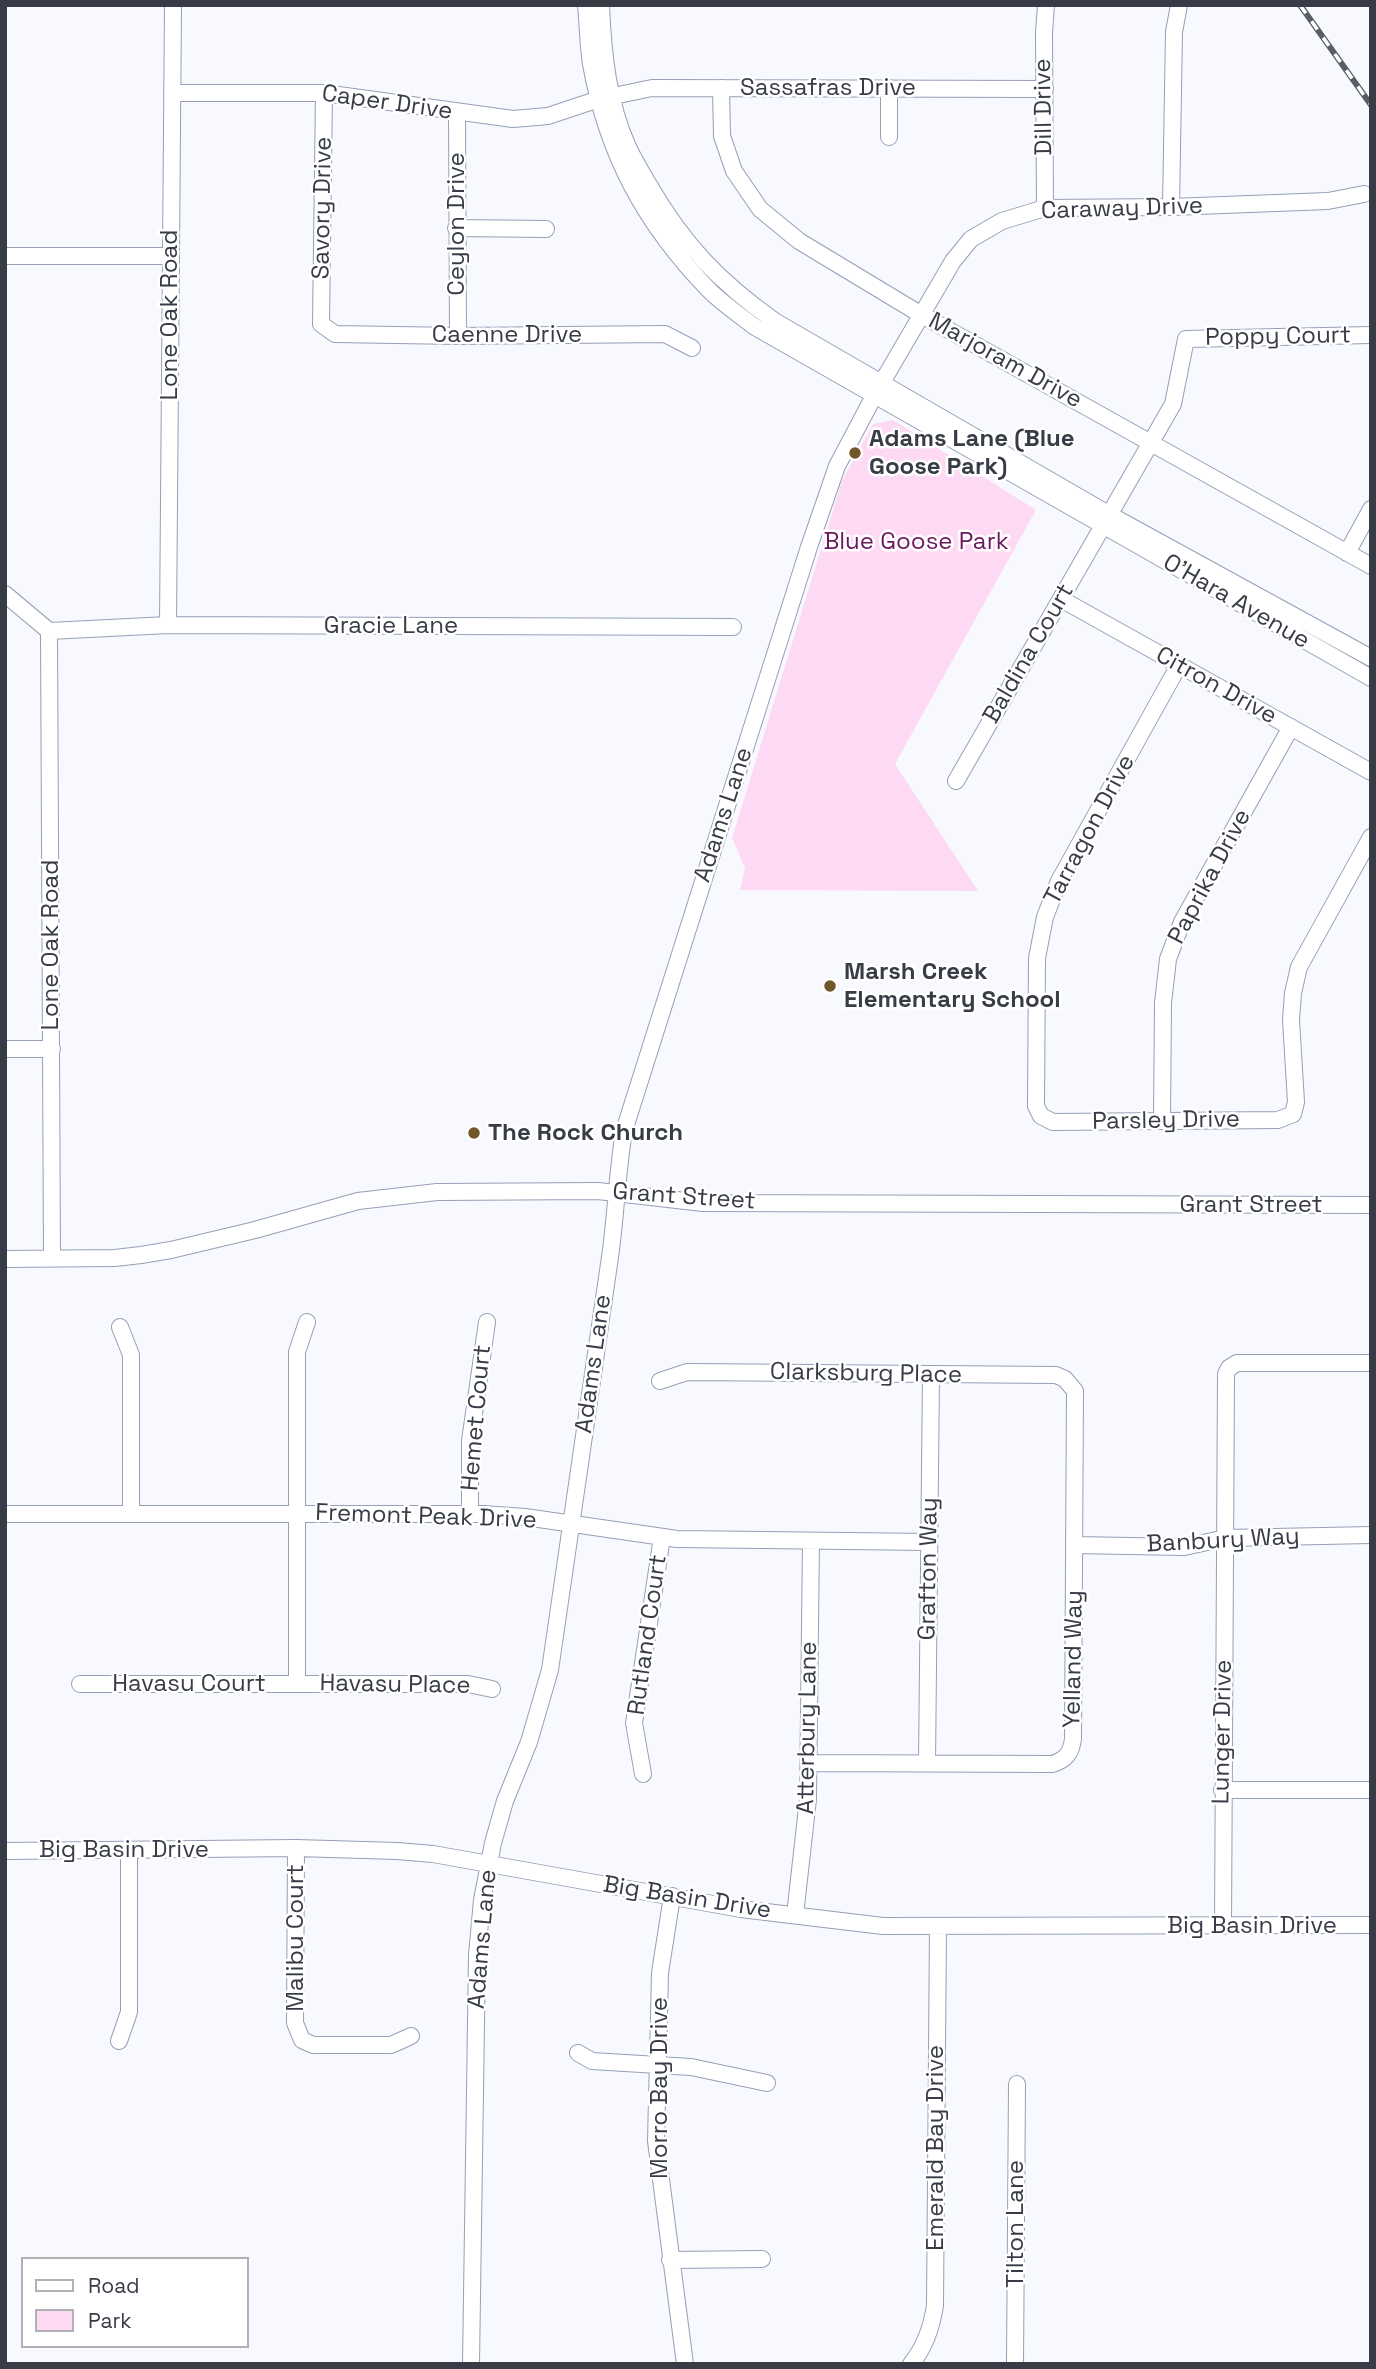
<!DOCTYPE html>
<style>
body{margin:0}
#map{position:relative;width:1376px;height:2369px;overflow:hidden;background:#f7f9ff;font-family:"Space Grotesk",sans-serif}
canvas{display:block}
.frame{position:absolute;inset:0;border:7px solid #383c46;pointer-events:none}
.legend{position:absolute;left:21px;top:2257px;width:228px;height:91px;box-sizing:border-box;background:#fff;border:2px solid #afb1b5;margin:0;padding:9px 12px;list-style:none;font-size:21px;color:#383c46}
.legend li{display:flex;align-items:center;gap:14px;height:35px}
.legend b{width:35px;border:2px solid #afb1b5}
</style>
<div id="map">
<canvas width="1376" height="2369"></canvas>
<div class="frame"></div>
<ul class="legend">
<li><b style="height:9px;background:#fff"></b>Road</li>
<li><b style="height:19px;background:#fdd9f3"></b>Park</li>
</ul>
</div>
<script>
const context = document.querySelector('canvas').getContext('2d');
context.lineJoin = 'round';
function paint(path, color) {
  context.fillStyle = color;
  context.fill(path, 'evenodd');
}
function stroke(path, color, width, dash) {
  context.strokeStyle = color;
  context.lineWidth = width;
  context.lineCap = dash ? 'butt' : 'round';
  context.setLineDash(dash || []);
  context.stroke(path);
}
function label(font, color, halo, rows, align = 'center') {
  context.font = font + ' "Space Grotesk",sans-serif';
  context.lineWidth = 5;
  context.setLineDash([]);
  context.textBaseline = 'middle';
  context.strokeStyle = halo;
  context.fillStyle = color;
  for (const [text, x, y, turn = 0] of rows) {
    context.save();
    context.translate(x, y);
    context.rotate((+turn || 0) * Math.PI / 180);
    context.textAlign = isNaN(turn) ? turn : align;
    if (halo) context.strokeText(text, 0, 0);
    context.fillText(text, 0, 0);
    context.restore();
  }
}
const green = new Path2D(`
 M 893,420 L 1036,510 L 895,764 L 978,891 L 740,890 L 745,868 L 732,838 L 842,481 L 873,424 Z`);
const minor = new Path2D(`
 M 586,5 C 588,25 588,45 591,64 C 607,154 645,224 709,290 C 722,303 739,315 755,327 L 1371,678
 M 601,5 C 603,53 608,103 628,147 C 634,160 642,173 649,185 C 684,245 719,282 776,322 L 1110,515 L 1371,658
 M 721,88 L 722,136 L 734,171 L 760,209 L 799,241 L 920,314 L 1371,566
 M 889,88 L 889,137
 M 172,93 L 324,93 L 513,119 L 548,116 L 599,99 L 652,88 L 1045,89
 M 324,93 L 321,324 L 335,334 L 458,336 L 665,334 L 692,348
 M 457,113 L 458,336
 M 1171,207 L 1174,32 L 1179,5
 M 1045,208 L 1044,33 L 1046,5
 M 456,228 L 546,229
 M 5,256 L 171,256
 M 1347,553 L 1371,509
 M 5,594 L 49,631
 M 1061,599 L 1371,772
 M 168,625 L 173,5
 M 49,631 L 168,625 L 733,627
 M 49,631 L 52,1259
 M 1179,665 L 1059,881 L 1045,917 L 1037,958 L 1036,1106 L 1041,1116 L 1053,1122 L 1278,1120 L 1293,1114 L 1296,1102 L 1291,1020 L 1293,993 L 1299,967 L 1371,837
 M 956,781 L 1173,404 L 1186,339 L 1371,335
 M 5,1049 L 52,1049
 M 1162,1120 L 1163,1003 L 1168,959 L 1182,922 L 1291,727
 M 5,1259 L 115,1258 L 141,1255 L 171,1250 L 255,1230 L 358,1201 L 437,1192 L 598,1191 L 703,1203 L 1371,1205
 M 120,1327 L 131,1355 L 131,1514
 M 660,1381 L 687,1372 L 1056,1375 L 1065,1379 L 1075,1391 L 1073,1739 C 1071,1753 1066,1760 1052,1764 L 808,1763
 M 5,1514 L 483,1514 L 525,1517 L 677,1539 L 929,1542
 M 470,1514 L 470,1441 L 487,1322
 M 1075,1545 L 1184,1547 L 1226,1538 L 1371,1535
 M 80,1684 L 468,1684 L 492,1689
 M 297,1684 L 297,1352 L 307,1322
 M 927,1763 L 931,1374
 M 643,1774 L 634,1723 L 662,1537
 M 1222,1790 L 1371,1790
 M 296,1848 L 295,2023 L 302,2040 L 313,2045 L 391,2045 L 411,2036
 M 5,1851 L 296,1848 L 397,1851 L 433,1854 L 741,1909 L 883,1926 L 1371,1925
 M 672,1896 L 660,1973 L 656,2141 L 685,2364
 M 795,1915 L 808,1799 L 811,1541
 M 1223,1926 L 1226,1374 L 1229,1368 L 1237,1363 L 1371,1363
 M 119,2041 L 129,2012 L 129,1850
 M 578,2053 L 592,2061 L 691,2067 L 767,2083
 M 670,2260 L 762,2259
 M 471,2364 L 477,1955 L 482,1900 L 493,1843 L 505,1801 L 529,1742 L 550,1670 L 610,1257 C 616,1215 617,1173 624,1131 L 809,547 L 837,466 L 874,396 L 953,261 L 971,239 L 1002,221 L 1045,208 L 1171,207 L 1328,201 L 1364,194
 M 911,2364 C 925,2347 932,2326 935,2305 L 938,1926
 M 1015,2364 L 1017,2084`);
const rail = new Path2D(`
 M 1300,5 L 1371,105`);
const markers = [
 [855,453,7,"#705628"],
 [830,986,7,"#705628"],
 [474,1133,7,"#705628"]
];
const streetNames = [
 ["Sassafras Drive",828,88],
 ["Caper Drive",387,103,8],
 ["Dill Drive",1044,107,-91],
 ["Savory Drive",323,208,-89],
 ["Caraway Drive",1122,209,-2],
 ["Ceylon Drive",457,224,-90],
 ["Lone Oak Road",170,315,-90],
 ["Caenne Drive",507,335],
 ["Poppy Court",1278,337,-1],
 ["Marjoram Drive",1005,361,29],
 ["O'Hara Avenue",1236,602,30],
 ["Gracie Lane",391,626],
 ["Baldina Court",1029,654,-60],
 ["Citron Drive",1216,686,29],
 ["Adams Lane",724,815,-72],
 ["Tarragon Drive",1090,830,-62],
 ["Paprika Drive",1210,877,-62],
 ["Lone Oak Road",51,945,-90],
 ["Parsley Drive",1166,1121,-1],
 ["Grant Street",684,1197,4],
 ["Grant Street",1251,1205],
 ["Adams Lane",594,1364,-82],
 ["Clarksburg Place",866,1374,1],
 ["Hemet Court",477,1418,-85],
 ["Fremont Peak Drive",426,1517,2],
 ["Banbury Way",1223,1541,-3],
 ["Grafton Way",929,1569,-89],
 ["Rutland Court",648,1635,-82],
 ["Yelland Way",1074,1659,-89],
 ["Havasu Court",189,1684],
 ["Havasu Place",395,1685,1],
 ["Atterbury Lane",808,1728,-89],
 ["Lunger Drive",1223,1732,-89],
 ["Big Basin Drive",124,1850],
 ["Big Basin Drive",687,1898,9],
 ["Big Basin Drive",1252,1926],
 ["Malibu Court",296,1938,-90],
 ["Adams Lane",483,1939,-85],
 ["Morro Bay Drive",660,2088,-90],
 ["Emerald Bay Drive",936,2148,-90],
 ["Tilton Lane",1016,2224,-90]
];
const poiNames = [
 ["Adams Lane (Blue",869,439],
 ["Goose Park)",869,467],
 ["Marsh Creek",844,972],
 ["Elementary School",844,1000],
 ["The Rock Church",488,1133]
];
const parkNames = [
 ["Blue Goose Park",916,542]
];
paint(green, '#fdd9f3');
stroke(minor, '#959fb6', 18);
stroke(minor, '#fff', 16);
stroke(rail, '#595d66', 6);
stroke(rail, '#fff', 3.5, [10]);
for (const [x, y, r, color] of markers) {
  const dot = new Path2D();
  dot.arc(x, y, r, 0, 2 * Math.PI);
  context.fillStyle = color;
  context.fill(dot);
  stroke(dot, '#fff', 2.5);
}
label('24px', '#383c46', '#fff', streetNames);
label('bold 24px', '#383c46', '#fff', poiNames, 'left');
label('24px', '#6b175c', '#fff', parkNames);
</script>
